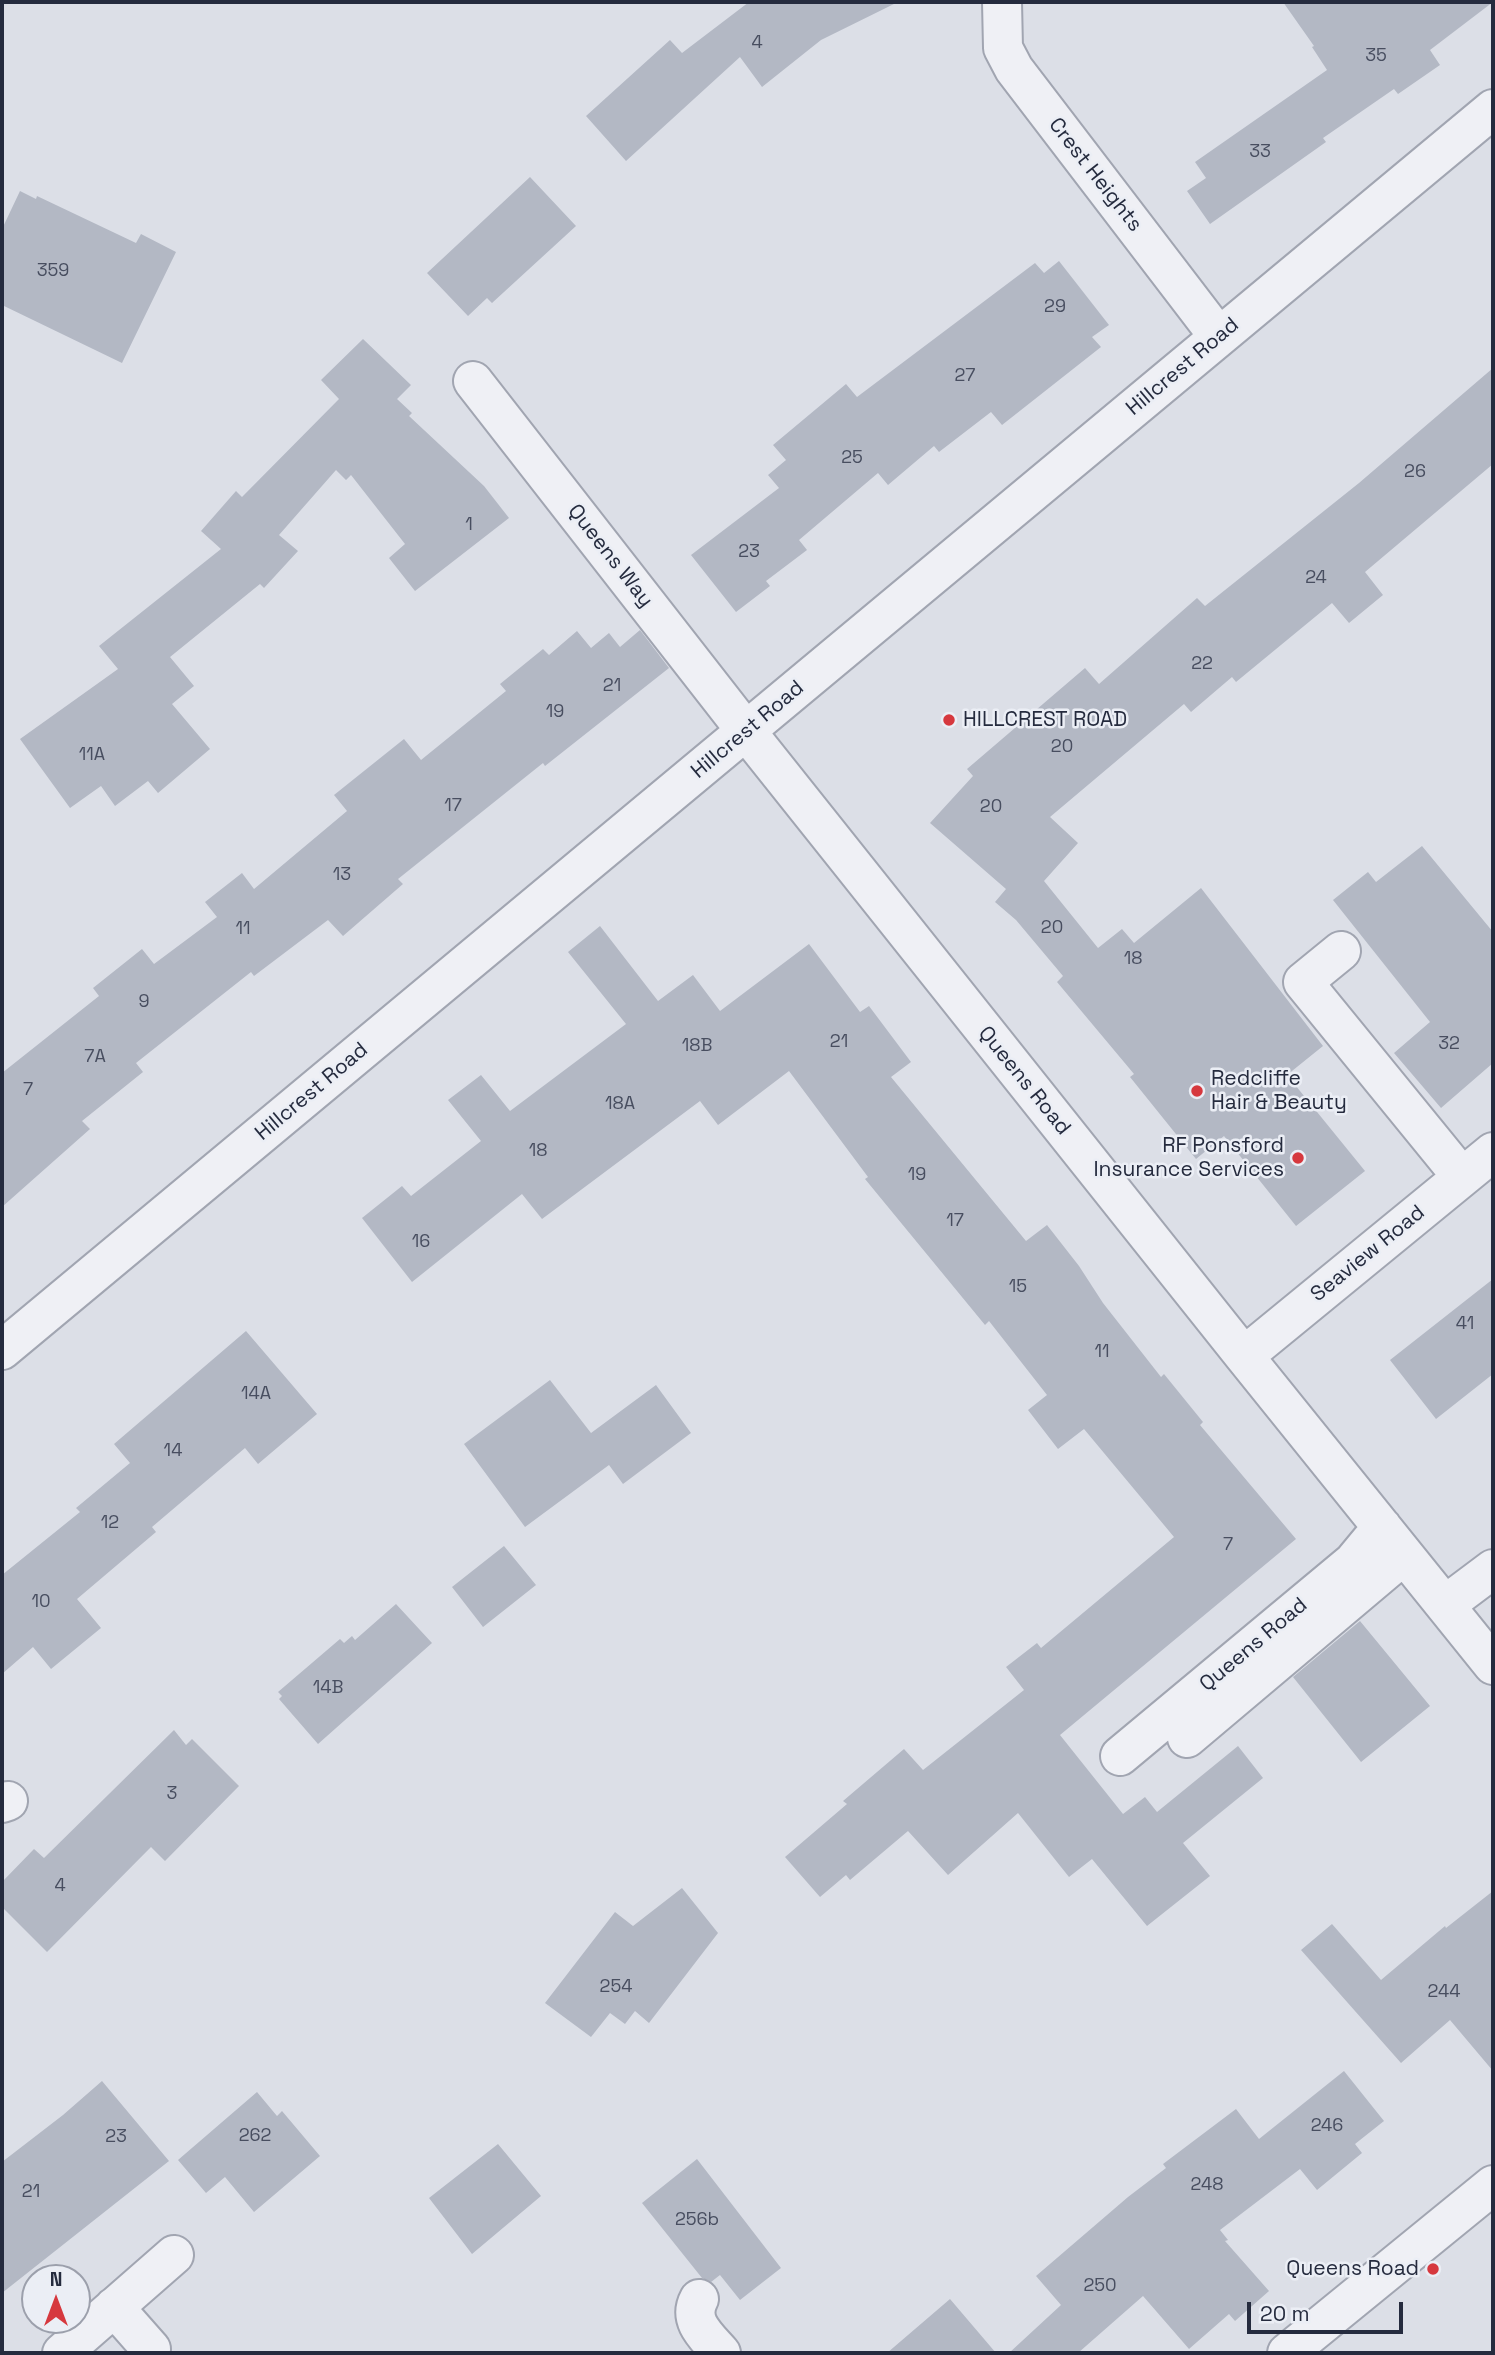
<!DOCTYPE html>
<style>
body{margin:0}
#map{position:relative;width:1495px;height:2355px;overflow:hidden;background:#dcdfe7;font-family:"Space Grotesk",sans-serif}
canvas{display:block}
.frame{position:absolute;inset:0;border:4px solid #252b3e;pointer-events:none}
.north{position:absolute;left:21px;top:2264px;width:70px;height:70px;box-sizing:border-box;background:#ebeef5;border:2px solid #9ca0ac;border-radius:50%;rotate:0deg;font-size:19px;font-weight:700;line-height:28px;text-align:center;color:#252b3e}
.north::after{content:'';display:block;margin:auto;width:24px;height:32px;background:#d6383e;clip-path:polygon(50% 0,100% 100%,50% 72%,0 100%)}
.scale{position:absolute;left:1247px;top:2302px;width:156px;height:32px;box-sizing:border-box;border:4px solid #252b3e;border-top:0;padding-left:9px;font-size:21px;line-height:24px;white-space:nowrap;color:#252b3e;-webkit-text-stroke:5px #ebeef5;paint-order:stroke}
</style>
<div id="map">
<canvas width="1495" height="2355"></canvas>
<div class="frame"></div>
<div class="north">N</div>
<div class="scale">20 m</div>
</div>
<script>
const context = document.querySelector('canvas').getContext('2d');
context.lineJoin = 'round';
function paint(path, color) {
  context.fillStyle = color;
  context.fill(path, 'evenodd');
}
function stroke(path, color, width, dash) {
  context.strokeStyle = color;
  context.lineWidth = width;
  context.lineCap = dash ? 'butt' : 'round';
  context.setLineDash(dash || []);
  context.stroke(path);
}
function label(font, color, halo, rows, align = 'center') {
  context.font = font + ' "Space Grotesk",sans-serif';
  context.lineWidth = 5;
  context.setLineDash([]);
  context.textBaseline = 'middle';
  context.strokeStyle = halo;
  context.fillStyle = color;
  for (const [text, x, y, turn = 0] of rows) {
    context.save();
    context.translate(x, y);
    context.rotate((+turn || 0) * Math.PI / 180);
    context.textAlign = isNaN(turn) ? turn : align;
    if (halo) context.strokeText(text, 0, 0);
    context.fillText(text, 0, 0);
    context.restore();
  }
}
const building = new Path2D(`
 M 749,2 L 898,2 L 821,40 L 762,87 L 740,57 L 626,161 L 586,116 L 670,40 L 682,53 Z
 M 1283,2 L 1493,2 L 1430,50 L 1440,65 L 1398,94 L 1394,89 L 1323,138 L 1326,142 L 1210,224 L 1187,191 L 1206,178 L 1195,162 L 1327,70 L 1312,47 L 1314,46 Z
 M 530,177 L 576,226 L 492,303 L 487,298 L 468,316 L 427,273 Z
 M 20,191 L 36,199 L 37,196 L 136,243 L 141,234 L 176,252 L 122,363 L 2,305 L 2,229 Z
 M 1059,261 L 1109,325 L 1092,337 L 1101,347 L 1002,425 L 991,412 L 939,452 L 934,446 L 888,485 L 878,473 L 799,540 L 807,550 L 766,581 L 770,586 L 736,612 L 691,555 L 779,488 L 768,475 L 786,460 L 773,445 L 846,384 L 857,397 L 1035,263 L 1044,273 Z
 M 363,339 L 411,385 L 397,399 L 412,413 L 409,416 L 484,486 L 509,518 L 415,591 L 389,558 L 405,544 L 351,475 L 346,480 L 336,470 L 279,535 L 298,551 L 264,588 L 260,584 L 170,657 L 194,686 L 172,704 L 210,749 L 158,793 L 148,781 L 115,806 L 101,786 L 70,808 L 20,739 L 118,669 L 99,646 L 221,549 L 201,531 L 236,491 L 242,497 L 339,399 L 321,380 Z
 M 1493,368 L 1493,464 L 1365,572 L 1383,595 L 1349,623 L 1332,603 L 1236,682 L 1232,677 L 1191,712 L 1184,704 L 1050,817 L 1078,843 L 1044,881 L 1098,948 L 1122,929 L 1134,943 L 1201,888 L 1323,1046 L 1287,1075 L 1365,1171 L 1296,1226 L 1224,1136 L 1196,1159 L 1130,1077 L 1134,1074 L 1057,982 L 1063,976 L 1016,920 L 995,902 L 1006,889 L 930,823 L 973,776 L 967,769 L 1085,668 L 1099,684 L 1197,598 L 1205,606 L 1359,483 Z
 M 640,630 L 669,668 L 545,766 L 543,763 L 398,879 L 403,884 L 343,936 L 328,920 L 254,976 L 251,972 L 136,1063 L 143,1072 L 82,1121 L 90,1129 L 2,1207 L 2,1073 L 99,996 L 93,988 L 142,949 L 154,964 L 217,917 L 205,902 L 242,873 L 254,889 L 347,811 L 334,795 L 404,739 L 421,760 L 506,691 L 500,684 L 543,649 L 549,655 L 577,631 L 591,648 L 609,633 L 620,647 Z
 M 1422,846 L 1493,932 L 1493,1063 L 1441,1108 L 1394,1053 L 1430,1022 L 1333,900 L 1368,872 L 1376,882 Z
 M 600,926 L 658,1001 L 693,975 L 720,1011 L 809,944 L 860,1012 L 869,1006 L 911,1062 L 891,1077 L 1026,1241 L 1047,1225 L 1079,1266 L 1103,1303 L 1161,1377 L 1164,1374 L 1203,1422 L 1200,1425 L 1296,1539 L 1060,1735 L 1123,1814 L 1145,1797 L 1157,1812 L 1238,1746 L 1263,1778 L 1183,1843 L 1210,1876 L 1147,1926 L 1092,1859 L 1069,1877 L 1018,1813 L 948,1875 L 908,1831 L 850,1880 L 846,1875 L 820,1897 L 785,1857 L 847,1804 L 843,1801 L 904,1749 L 923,1770 L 1024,1690 L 1006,1667 L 1037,1643 L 1041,1648 L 1174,1537 L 1084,1429 L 1058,1449 L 1028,1410 L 1047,1395 L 989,1321 L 985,1325 L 865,1179 L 868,1177 L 789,1071 L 718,1125 L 700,1101 L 542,1219 L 522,1194 L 412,1282 L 362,1218 L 402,1186 L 411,1196 L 481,1141 L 448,1100 L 481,1075 L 510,1111 L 626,1024 L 568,952 Z
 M 1493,1279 L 1493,1374 L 1436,1419 L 1390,1360 Z
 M 246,1331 L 317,1414 L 258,1464 L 245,1448 L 152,1527 L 156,1532 L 77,1599 L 101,1628 L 51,1669 L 33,1647 L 2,1674 L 2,1575 L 80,1512 L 76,1508 L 130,1463 L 114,1444 Z
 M 550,1380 L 591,1433 L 656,1385 L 691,1433 L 623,1484 L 609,1465 L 525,1527 L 464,1444 Z
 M 504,1546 L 536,1585 L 483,1627 L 452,1587 Z
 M 396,1604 L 432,1643 L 318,1744 L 279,1699 L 282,1696 L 278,1692 L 340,1639 L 344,1643 L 352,1636 L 355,1640 Z
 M 1360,1621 L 1430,1706 L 1361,1762 L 1293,1677 Z
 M 174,1730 L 186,1745 L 192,1739 L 239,1786 L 165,1861 L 151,1847 L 47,1952 L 2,1907 L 2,1882 L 34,1849 L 44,1858 Z
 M 682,1888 L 718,1933 L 649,2023 L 635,2011 L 625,2024 L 610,2013 L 591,2037 L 545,2003 L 615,1912 L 633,1926 Z
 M 1493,1891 L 1493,2071 L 1450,2020 L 1401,2063 L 1301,1950 L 1332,1924 L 1381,1980 L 1445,1926 L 1446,1928 Z
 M 1344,2071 L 1384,2121 L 1355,2144 L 1362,2153 L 1317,2190 L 1300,2169 L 1220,2230 L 1228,2240 L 1225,2241 L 1269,2291 L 1235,2321 L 1229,2314 L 1189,2349 L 1143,2296 L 1078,2353 L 1009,2353 L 1061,2305 L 1036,2276 L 1128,2197 L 1166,2168 L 1163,2164 L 1236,2109 L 1259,2139 Z
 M 102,2081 L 169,2161 L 2,2293 L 2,2162 L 63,2115 Z
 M 257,2092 L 277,2116 L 282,2111 L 320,2156 L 254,2212 L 225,2177 L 206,2193 L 178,2160 Z
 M 498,2144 L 541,2196 L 472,2254 L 429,2198 Z
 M 697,2159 L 781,2268 L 740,2300 L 720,2275 L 711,2282 L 702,2278 L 642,2203 Z
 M 950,2299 L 996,2353 L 887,2353 Z`);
const minor = new Path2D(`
 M 1002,2 L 1003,48 L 1014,69 L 1219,337
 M 473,381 L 746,731 L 1244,1356 L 1493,1665
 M 1341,951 L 1303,982 L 1462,1177
 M 2,1350 L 1493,109
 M 1244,1356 L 1493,1152
 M 1445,1605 L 1493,1569
 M 1187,1738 L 1404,1555
 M 1120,1756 L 1353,1562 L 1382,1527
 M 2,1803 L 8,1801
 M 699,2299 C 687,2321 707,2337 721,2353
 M 114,2307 L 151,2349
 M 62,2353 L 174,2255
 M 1287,2353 L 1493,2185`);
const markers = [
 [949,720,7,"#d6383e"],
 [1197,1091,7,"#d6383e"],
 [1298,1158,7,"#d6383e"],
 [1433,2269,7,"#d6383e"]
];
const numberNames = [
 ["4",757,43],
 ["35",1376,56],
 ["33",1260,152],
 ["359",53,271],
 ["29",1055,307],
 ["27",965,376],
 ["25",852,458],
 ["26",1415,472],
 ["1",469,525],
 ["23",749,552],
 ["24",1316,578],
 ["22",1202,664],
 ["21",612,686],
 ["19",555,712],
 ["20",1062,747],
 ["11A",92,755],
 ["17",453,806],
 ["20",991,807],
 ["13",342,875],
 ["20",1052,928],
 ["11",243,929],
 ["18",1133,959],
 ["9",144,1002],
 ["21",839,1042],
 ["32",1449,1044],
 ["18B",697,1046],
 ["7A",95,1057],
 ["7",28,1090],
 ["18A",620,1104],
 ["18",538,1151],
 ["19",917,1175],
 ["17",955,1221],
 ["16",421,1242],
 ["15",1018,1287],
 ["41",1465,1324],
 ["11",1102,1352],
 ["14A",256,1394],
 ["14",173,1451],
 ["12",110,1523],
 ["7",1228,1545],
 ["10",41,1602],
 ["14B",328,1688],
 ["3",172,1794],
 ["4",60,1886],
 ["254",616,1987],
 ["244",1444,1992],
 ["246",1327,2126],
 ["262",255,2136],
 ["23",116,2137],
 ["248",1207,2185],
 ["21",31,2192],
 ["256b",697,2220],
 ["250",1100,2286]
];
const streetNames = [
 ["Crest Heights",1095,175,52],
 ["Hillcrest Road",1183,367,-40],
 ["Queens Way",610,556,52],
 ["Hillcrest Road",748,730,-40],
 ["Queens Road",1024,1081,51],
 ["Hillcrest Road",312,1092,-40],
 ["Seaview Road",1368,1254,-39],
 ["Queens Road",1254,1645,-40]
];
const poiNames = [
 ["HILLCREST ROAD",963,720],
 ["Redcliffe",1211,1079],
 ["Hair & Beauty",1211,1103],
 ["RF Ponsford",1284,1146,"right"],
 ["Insurance Services",1284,1170,"right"],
 ["Queens Road",1419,2269,"right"]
];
paint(building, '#b3b8c4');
stroke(minor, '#a1a5b1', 42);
stroke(minor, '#eff0f5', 38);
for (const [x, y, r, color] of markers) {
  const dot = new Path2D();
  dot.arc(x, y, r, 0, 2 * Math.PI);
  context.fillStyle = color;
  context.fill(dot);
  stroke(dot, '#ebeef5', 2.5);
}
label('18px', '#484e60', null, numberNames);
label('21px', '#252b3e', '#ebeef5', streetNames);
label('21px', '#252b3e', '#ebeef5', poiNames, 'left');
</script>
